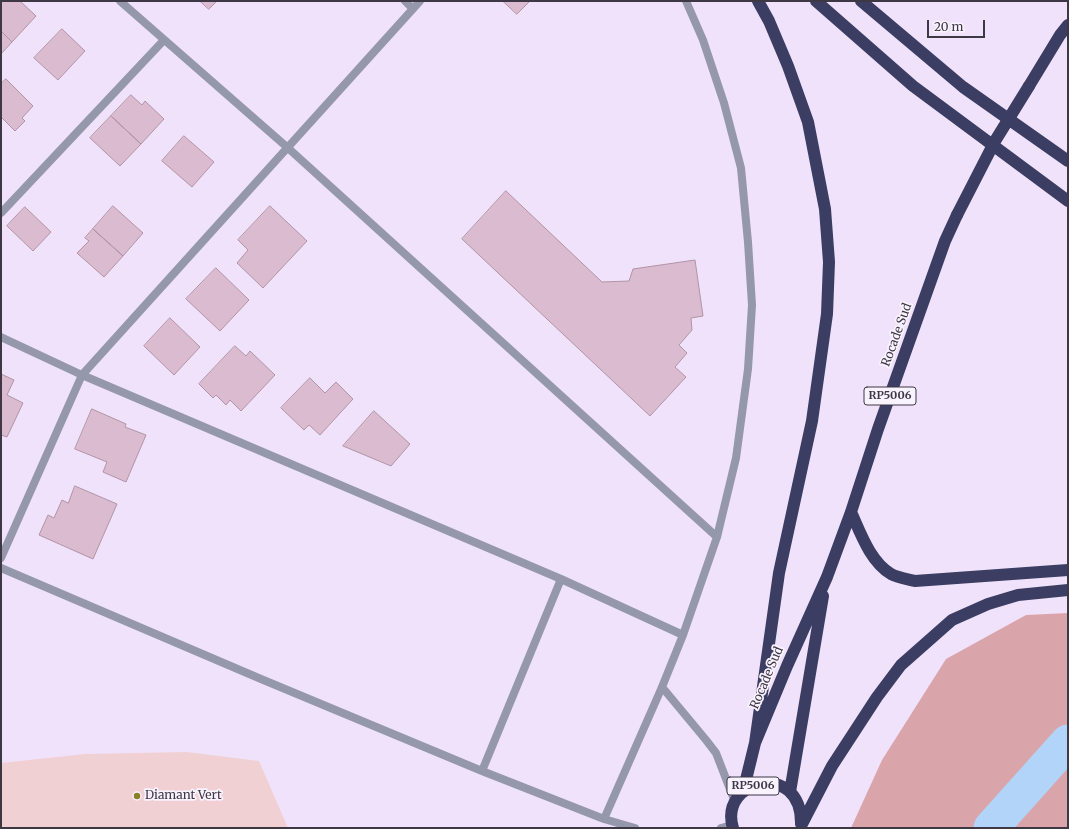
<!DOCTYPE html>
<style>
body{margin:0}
#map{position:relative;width:1069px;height:829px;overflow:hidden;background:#f0e2fb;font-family:Merriweather,serif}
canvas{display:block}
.frame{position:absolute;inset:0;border:2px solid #3e3744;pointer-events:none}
.scale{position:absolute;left:927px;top:20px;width:58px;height:18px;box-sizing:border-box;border:2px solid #3e3744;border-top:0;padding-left:5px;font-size:12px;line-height:14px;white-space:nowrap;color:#3e3744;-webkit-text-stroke:3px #f9f2ff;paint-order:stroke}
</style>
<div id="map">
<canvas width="1069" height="829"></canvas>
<div class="frame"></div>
<div class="scale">20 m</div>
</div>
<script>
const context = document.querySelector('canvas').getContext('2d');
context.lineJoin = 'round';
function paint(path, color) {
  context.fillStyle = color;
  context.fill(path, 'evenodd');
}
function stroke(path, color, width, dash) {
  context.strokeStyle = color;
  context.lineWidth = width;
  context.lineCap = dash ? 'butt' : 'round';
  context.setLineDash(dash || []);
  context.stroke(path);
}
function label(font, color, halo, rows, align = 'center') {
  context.font = font + ' Merriweather,serif';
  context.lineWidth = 3.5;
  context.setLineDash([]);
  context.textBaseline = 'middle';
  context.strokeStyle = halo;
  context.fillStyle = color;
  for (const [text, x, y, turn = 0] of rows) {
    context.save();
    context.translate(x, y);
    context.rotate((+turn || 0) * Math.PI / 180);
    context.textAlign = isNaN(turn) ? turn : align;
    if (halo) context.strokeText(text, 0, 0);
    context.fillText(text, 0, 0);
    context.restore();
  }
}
const green = new Path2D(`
 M 187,752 L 259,761 L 288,828 L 1,828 L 1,763 L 85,754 Z`);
const forest = new Path2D(`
 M 1068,613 L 1068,828 L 851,828 L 882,760 L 946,659 L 1026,615 Z`);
const river = new Path2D(`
 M 991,828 L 1068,742`);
const building = new Path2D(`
 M 1,1 L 20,1 L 36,16 L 12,42 L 1,31 Z
 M 200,1 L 217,1 L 209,9 Z
 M 503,1 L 530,1 L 517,14 Z
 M 62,29 L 85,51 L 58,80 L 34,58 Z
 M 1,31 L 12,42 L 1,54 Z
 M 6,79 L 33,106 L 22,118 L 25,121 L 15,131 L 1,117 L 1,84 Z
 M 131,95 L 142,105 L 145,101 L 164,119 L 141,144 L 111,116 Z
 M 111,116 L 141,144 L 120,166 L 90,138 Z
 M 184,136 L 214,162 L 192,187 L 162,161 Z
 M 506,191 L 602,282 L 629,281 L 633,269 L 695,260 L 703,316 L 691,318 L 692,330 L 679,345 L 687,353 L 675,367 L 686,377 L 650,416 L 462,239 Z
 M 113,206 L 143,233 L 123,256 L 93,229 Z
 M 270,206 L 307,241 L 263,288 L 237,263 L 248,250 L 238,240 Z
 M 25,207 L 51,232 L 33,251 L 7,226 Z
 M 93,229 L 123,256 L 104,277 L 77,253 L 89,241 L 85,238 Z
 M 216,268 L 249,300 L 220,331 L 186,299 Z
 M 170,318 L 200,347 L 174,375 L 144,346 Z
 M 235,346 L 246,356 L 250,351 L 275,375 L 241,411 L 230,400 L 226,405 L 216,395 L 213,398 L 199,384 Z
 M 1,374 L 14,380 L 7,395 L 23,403 L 7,437 L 1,435 Z
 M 310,378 L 325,393 L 336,382 L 353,399 L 320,435 L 309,425 L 304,430 L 281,408 Z
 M 92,409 L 126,424 L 125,427 L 146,435 L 126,482 L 103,472 L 107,462 L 75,449 Z
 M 374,411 L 410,444 L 391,466 L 343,446 Z
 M 75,486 L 117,504 L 93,559 L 39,535 L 48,515 L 54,518 L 62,500 L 68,503 Z`);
const street = new Path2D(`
 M 120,1 L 288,148 L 717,537
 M 405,1 L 413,9
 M 1,213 L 164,40
 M 1,337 L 82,375 L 561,579 L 683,635
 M 1,558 L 82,375 L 420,1
 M 1,568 L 261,679 L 482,771 L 604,819 L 635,828
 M 662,687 L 706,740 L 716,753 L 735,802
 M 482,771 L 561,579
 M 604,819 L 662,687 L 683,635 L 717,537 L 736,458 L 748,369 L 752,305 L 748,242 L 741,168 L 724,103 L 703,40 L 686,1
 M 721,828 L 732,825`);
const highway = new Path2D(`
 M 816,1 L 913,86 L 1068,201
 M 861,1 L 963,87 L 1068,161
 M 1029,86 L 1060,35 L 1068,25
 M 851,512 C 861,534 870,561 891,574 C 898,578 908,579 915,581 L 1068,570
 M 755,743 L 779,573 L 812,421 L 827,314 L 829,262 L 825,209 L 808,122 L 788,66 L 769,21 L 758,1
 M 743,792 L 755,743 L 787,666 L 827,577 L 851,512 L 878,429 L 945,241 L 957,215
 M 790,792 L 823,596
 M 802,824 L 832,766 L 877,697 L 901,665 L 952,620 L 988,604 L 1018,595 L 1068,590
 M 733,828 C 718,779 802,760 801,824`);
const highwayBridge = new Path2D(`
 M 957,215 L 995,141 L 1029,86`);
const markers = [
 [137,796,4,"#8c8027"]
];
const shields = [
 [890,396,52],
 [753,786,52]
];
const shieldNames = [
 ["RP5006",890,396],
 ["RP5006",753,786]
];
const streetNames = [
 ["Rocade Sud",897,335,-70],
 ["Rocade Sud",767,678,-67]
];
const poiNames = [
 ["Diamant Vert",145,796]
];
paint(green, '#f1d0d3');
paint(forest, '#d9a5ab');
stroke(river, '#b1d4f8', 35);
paint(building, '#dbbbcf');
stroke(building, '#b193a6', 1);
stroke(street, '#9597ab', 8);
stroke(highway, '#3b3d62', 12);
stroke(highwayBridge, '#3b3d62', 12);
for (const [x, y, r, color] of markers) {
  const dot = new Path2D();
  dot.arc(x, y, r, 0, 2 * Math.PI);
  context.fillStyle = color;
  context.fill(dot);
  stroke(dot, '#f9f2ff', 1.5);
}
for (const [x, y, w] of shields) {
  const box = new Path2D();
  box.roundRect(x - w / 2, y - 9, w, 18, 3);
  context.fillStyle = '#f9f2ff';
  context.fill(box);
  stroke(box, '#3e3744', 1);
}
label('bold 11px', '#3e3744', null, shieldNames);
label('12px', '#3e3744', '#f9f2ff', streetNames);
label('12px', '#3e3744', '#f9f2ff', poiNames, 'left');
</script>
